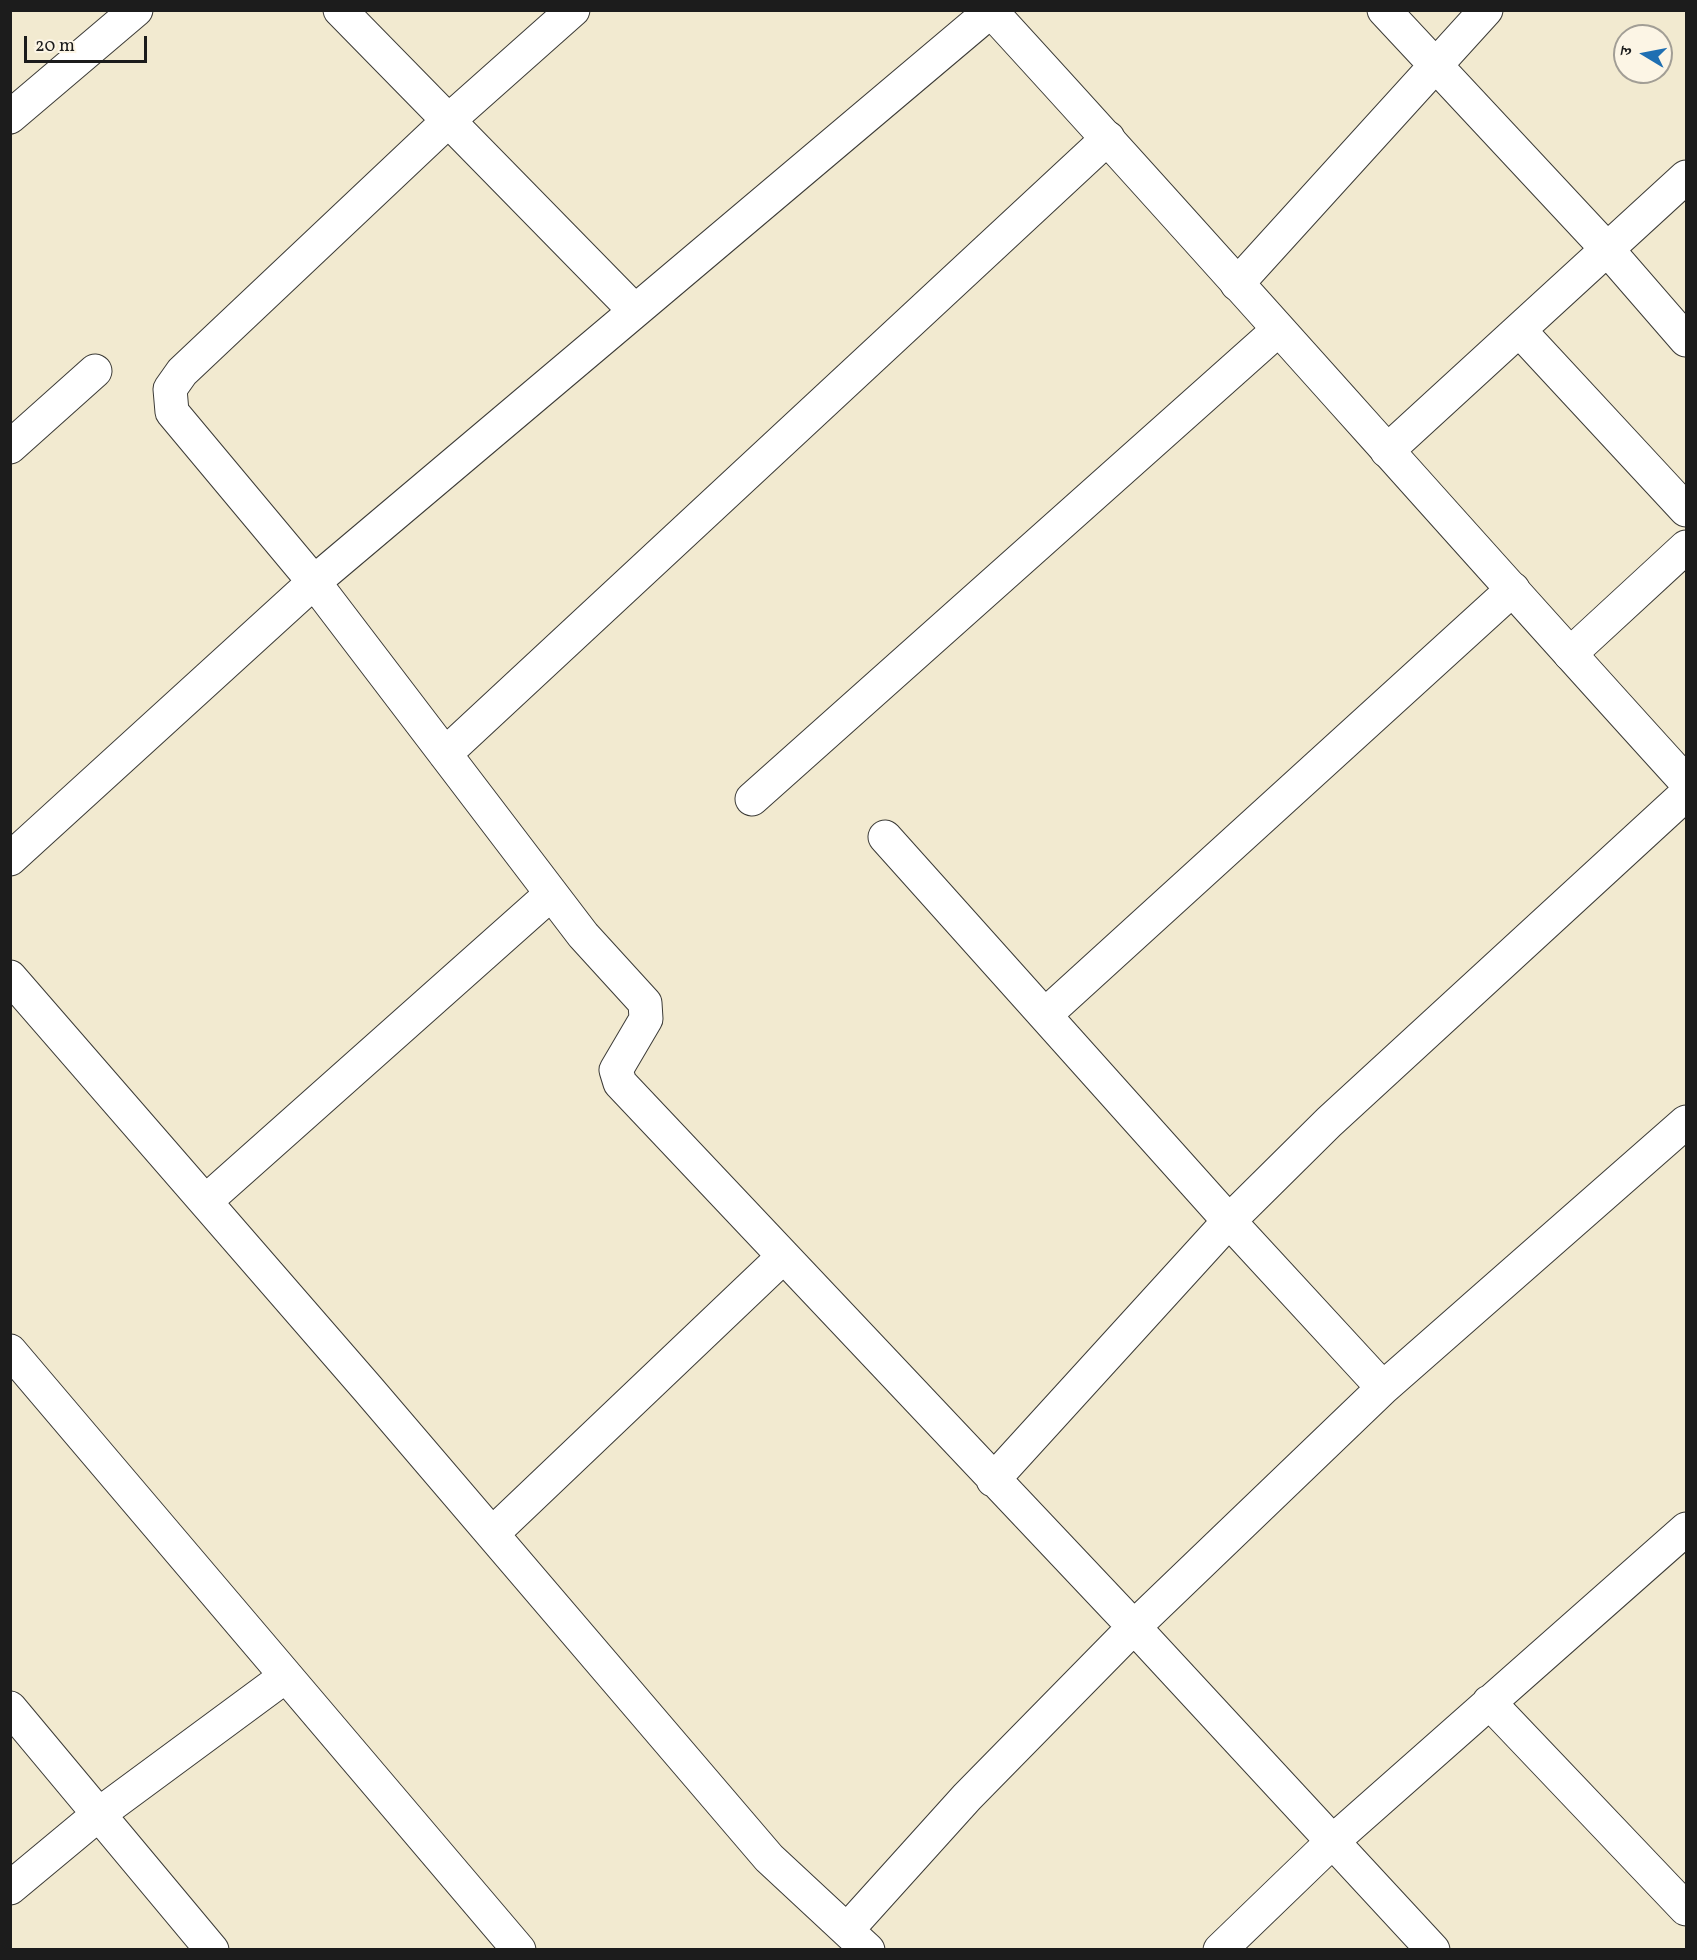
<!DOCTYPE html>
<meta charset="utf-8">
<style>
body{margin:0}
#map{position:relative;width:1697px;height:1960px;overflow:hidden;background:#f2ead0;font-family:Vollkorn,"Noto Serif Devanagari",serif}
canvas{display:block}
.frame{position:absolute;inset:0;border:12px solid #1c1c1c;pointer-events:none}
.north{position:absolute;left:1613px;top:24px;width:60px;height:60px;box-sizing:border-box;background:#fcf5e5;border:2px solid #a29e95;border-radius:50%;rotate:280deg;font-size:16px;font-weight:700;line-height:24px;text-align:center;color:#1c1c1c}
.north::after{content:'';display:block;margin:auto;width:21px;height:27px;background:#1f6fb2;clip-path:polygon(50% 0,100% 100%,50% 72%,0 100%)}
.scale{position:absolute;left:24px;top:36px;width:123px;height:27px;box-sizing:border-box;border:3px solid #1c1c1c;border-top:0;padding-left:8px;font-size:18px;line-height:21px;white-space:nowrap;color:#1c1c1c;-webkit-text-stroke:4px #fcf5e5;paint-order:stroke}
</style>
<div id="map">
<canvas width="1697" height="1960"></canvas>
<div class="frame"></div>
<div class="north">उ</div>
<div class="scale">20 m</div>
</div>
<script>
const context = document.querySelector('canvas').getContext('2d');
context.lineJoin = 'round';
function stroke(path, color, width, dash) {
  context.strokeStyle = color;
  context.lineWidth = width;
  context.lineCap = dash ? 'butt' : 'round';
  context.setLineDash(dash || []);
  context.stroke(path);
}
const street = new Path2D(`
 M 340,10 L 635,311
 M 573,10 L 448,121 L 182,372 L 170,389 L 172,412 L 314,582 L 583,935 L 645,1003 L 646,1019 L 616,1070 L 620,1083 L 1134,1627 L 1433,1950
 M 1384,10 L 1607,249 L 1686,340
 M 10,117 L 136,10
 M 1237,284 L 1486,10
 M 1519,330 L 1686,510
 M 10,447 L 95,371
 M 1387,451 L 1686,177
 M 1570,654 L 1686,547
 M 445,754 L 1108,138
 M 752,799 L 1278,330
 M 885,837 L 1229,1221 L 1383,1388
 M 10,859 L 314,582 L 992,10
 M 10,977 L 368,1389 L 769,1858 L 868,1950
 M 1045,1015 L 1513,589
 M 206,1201 L 551,894
 M 10,1351 L 519,1950
 M 993,1480 L 1229,1221 L 1329,1122 L 1686,794
 M 492,1534 L 783,1257
 M 1489,1702 L 1686,1909
 M 10,1708 L 212,1950
 M 10,1888 L 99,1814 L 286,1676
 M 847,1930 L 967,1797 L 1134,1627 L 1383,1388 L 1686,1122
 M 1220,1950 L 1333,1841 L 1686,1529`);
const secondary = new Path2D(`
 M 990,10 C 1224,265 1453,526 1686,782`);
stroke(street, '#3c3b37', 35);
stroke(secondary, '#3c3b37', 35);
stroke(street, '#fff', 33);
stroke(secondary, '#fff', 33);
</script>
